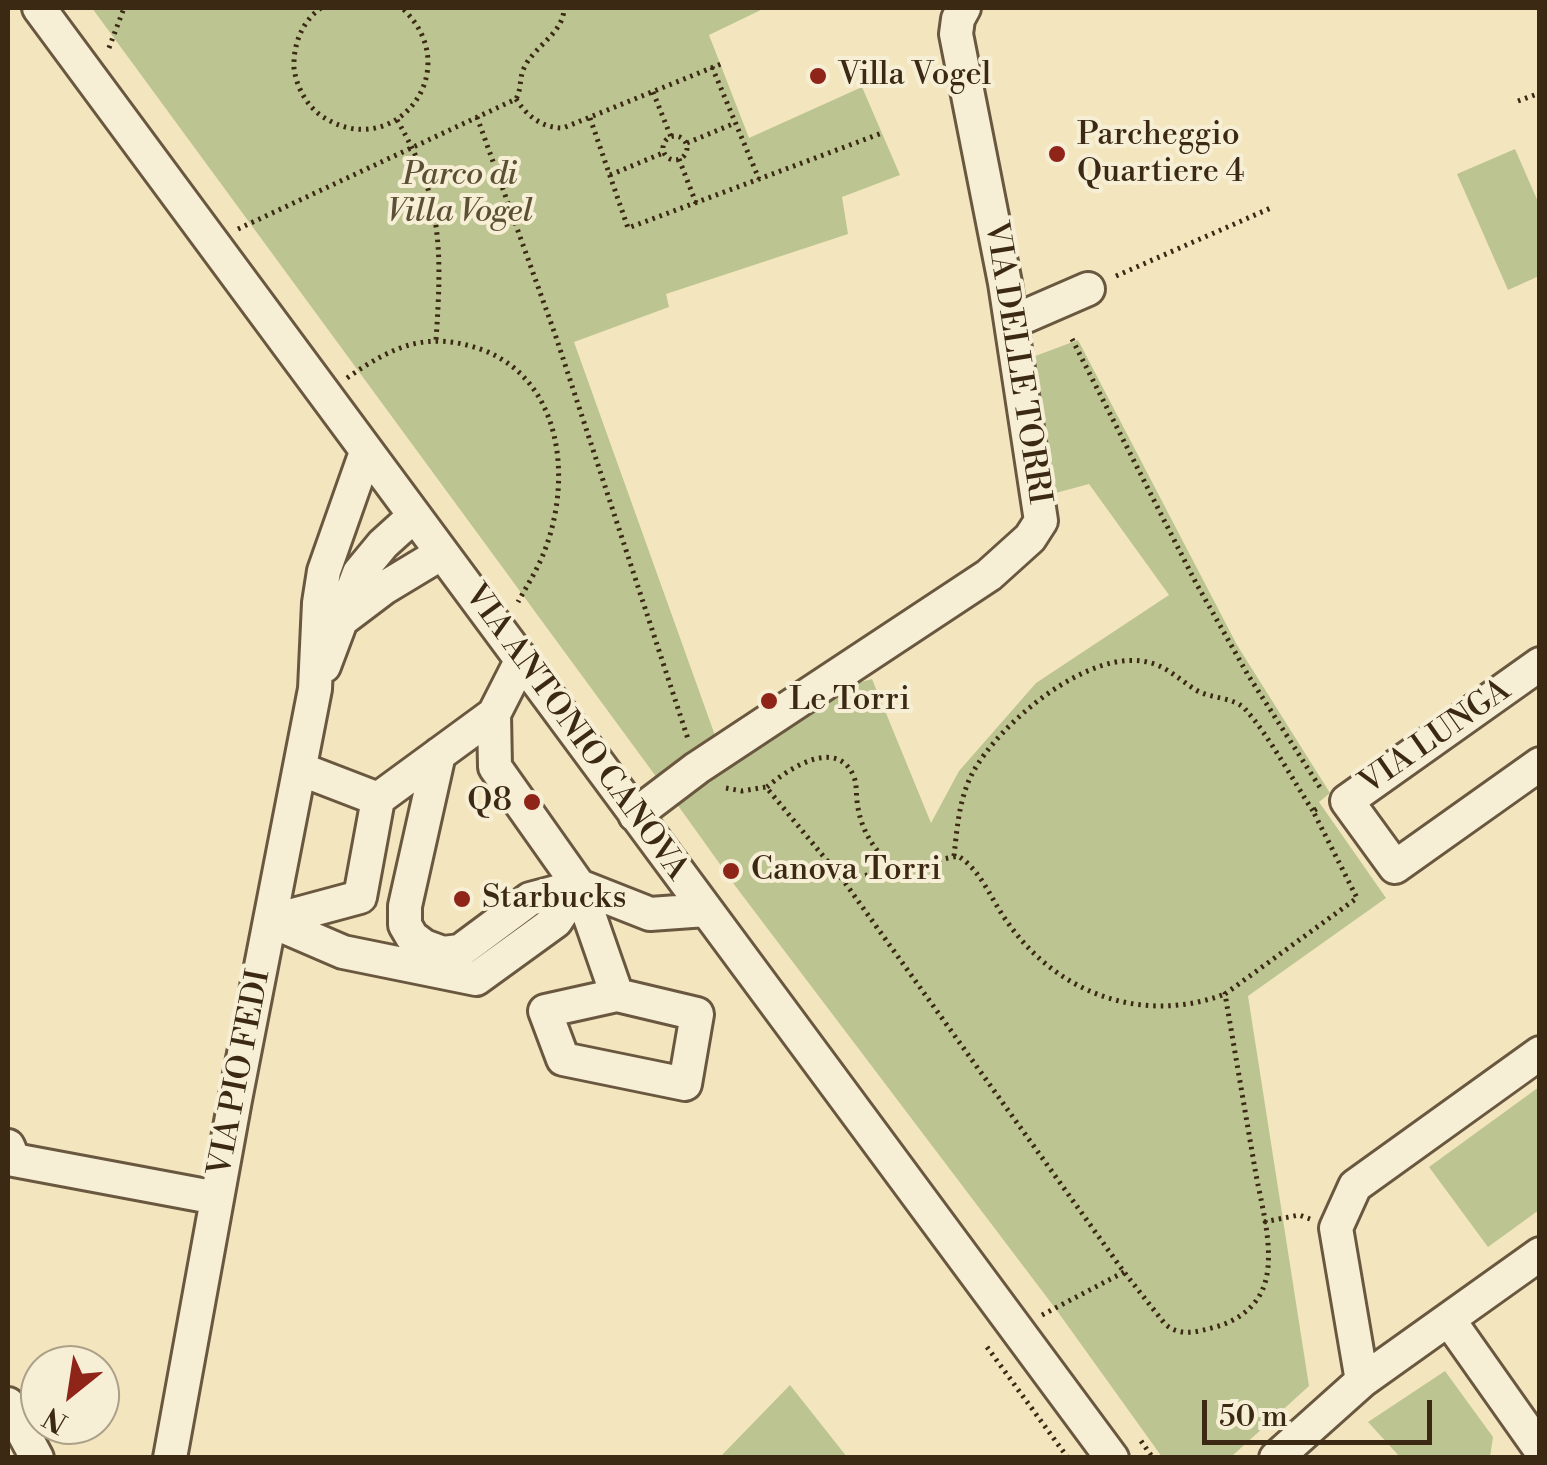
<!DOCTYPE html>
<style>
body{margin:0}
#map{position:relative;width:1547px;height:1465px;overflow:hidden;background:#f3e6bf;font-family:"Libre Bodoni",serif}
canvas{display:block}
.frame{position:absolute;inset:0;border:10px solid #3b2914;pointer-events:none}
.north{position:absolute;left:20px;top:1345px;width:100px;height:100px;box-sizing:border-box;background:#f7efd5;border:2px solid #aca088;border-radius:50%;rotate:210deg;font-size:28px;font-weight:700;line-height:40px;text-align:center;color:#3b2914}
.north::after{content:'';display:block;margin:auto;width:35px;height:45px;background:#8f2418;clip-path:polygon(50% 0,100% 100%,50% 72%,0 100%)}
.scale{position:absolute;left:1202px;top:1400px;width:230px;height:45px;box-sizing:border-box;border:5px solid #3b2914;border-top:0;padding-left:12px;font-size:30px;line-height:35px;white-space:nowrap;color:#3b2914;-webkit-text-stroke:8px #f7efd5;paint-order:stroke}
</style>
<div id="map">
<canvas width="1547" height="1465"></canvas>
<div class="frame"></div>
<div class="north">N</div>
<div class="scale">50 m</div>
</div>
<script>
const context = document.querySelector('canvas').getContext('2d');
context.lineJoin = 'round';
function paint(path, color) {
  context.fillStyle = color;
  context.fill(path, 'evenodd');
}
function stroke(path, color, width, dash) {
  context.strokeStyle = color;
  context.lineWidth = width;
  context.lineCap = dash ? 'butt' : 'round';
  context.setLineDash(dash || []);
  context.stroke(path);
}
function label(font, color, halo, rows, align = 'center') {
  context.font = font + ' "Libre Bodoni",serif';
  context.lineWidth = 8;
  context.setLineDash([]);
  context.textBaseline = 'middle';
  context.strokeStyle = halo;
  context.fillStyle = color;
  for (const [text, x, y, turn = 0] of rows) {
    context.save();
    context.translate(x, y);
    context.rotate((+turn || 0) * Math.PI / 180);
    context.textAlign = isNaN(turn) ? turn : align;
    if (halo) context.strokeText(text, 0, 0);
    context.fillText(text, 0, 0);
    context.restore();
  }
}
const green = new Path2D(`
 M 92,8 L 765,8 L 709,35 L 749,138 L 862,87 L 900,175 L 842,197 L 848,234 L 666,294 L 669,307 L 574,342 L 717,741 L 660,782 Z
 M 1515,149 L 1539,204 L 1539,276 L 1508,290 L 1457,174 Z
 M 1078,340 L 1237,645 L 1330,793 L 1319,802 L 1386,898 L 1248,996 L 1309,1386 L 1231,1457 L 1162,1457 L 1055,1308 L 733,883 L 742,875 L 730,860 L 722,867 L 674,800 L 842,687 L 872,679 L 931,823 L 959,771 L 1036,683 L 1169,595 L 1089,484 L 1052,494 L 1030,358 Z
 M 1539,1087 L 1539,1210 L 1488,1247 L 1429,1167 Z
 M 1445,1371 L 1493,1437 L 1490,1457 L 1400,1457 L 1368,1422 Z
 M 790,1385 L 847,1457 L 720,1457 Z`);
const path = new Path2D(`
 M 321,8 C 302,21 293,45 294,68 C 296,85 305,103 319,114 C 391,167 470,71 402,8
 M 109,48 L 124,8
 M 712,67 L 759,179
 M 653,92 L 671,137
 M 516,99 C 527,116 542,128 563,128 L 721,64
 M 1518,101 L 1540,93
 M 477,117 L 555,334 L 688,739
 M 590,118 L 628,228 L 882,133
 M 397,120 C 443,198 442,252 436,340
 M663 148a12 12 0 1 1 24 0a12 12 0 1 1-24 0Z
 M 687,143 L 735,123
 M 679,159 L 696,203
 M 610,175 L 663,153
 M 238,229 L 516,99 C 522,88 519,78 524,68 C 534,46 564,33 564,8
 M 1116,276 L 1273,207
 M 1072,339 L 1196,583 L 1248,675 L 1321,789
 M 347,378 C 393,346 427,330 483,350 C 561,380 572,476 546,547 C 539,567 528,584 518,602
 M 767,787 C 788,769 837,736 854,777 C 857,785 856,793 857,801 C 860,828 873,851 895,867
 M 726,788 L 742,791 L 766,787 L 843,880 L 1124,1272 L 1165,1324 C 1180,1337 1197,1332 1215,1327 C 1238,1321 1258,1306 1265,1283 C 1275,1249 1261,1204 1255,1169 C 1245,1111 1235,1052 1225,994 L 1357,898 L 1313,811 L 1320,807
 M 954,856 C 957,829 959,799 972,774 C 998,724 1091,645 1151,663 C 1169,668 1181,681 1196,690 C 1211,699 1234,697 1245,709 C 1268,734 1294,782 1313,811
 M 843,880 L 958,856 C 982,871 991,900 1008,923 C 1058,994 1143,1025 1225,994
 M 1264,1222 L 1299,1215 L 1310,1219
 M 1042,1315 L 1124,1272
 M 987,1347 L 1068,1458
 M 1141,1441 L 1153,1458`);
const minor = new Path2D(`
 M 39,8 L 1112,1458
 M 1012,322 L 1088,289
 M 343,619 L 384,588 L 442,553
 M 522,659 L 494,714 L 495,767 L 579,886 L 617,995 L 545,1011 L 563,1059 L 685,1084 L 697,1014 L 617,995
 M 1540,664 L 1347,801 L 1395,867 L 1540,764
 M 324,666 L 359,573 L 383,544 L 414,516
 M 439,754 L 405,906 L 405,925 L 412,937 L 424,946 L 443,953 L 460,951 L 530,899 L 579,886 L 650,914 L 706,910
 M 300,769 L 378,799 L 494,714
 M 378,799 L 360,897 L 271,921 L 343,952 L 476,979 L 556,921 L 579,886
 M 635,815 L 697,768 L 989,575 L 1030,538 L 1041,521 L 1005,283 L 956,34 L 958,19 L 964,8
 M 8,1146 L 14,1160 L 217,1198
 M 1449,1320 L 1540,1449
 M 1362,1381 L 1336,1228 L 1355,1186 L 1540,1053
 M 8,1404 L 37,1458
 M 170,1458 L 235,1100 L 315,689 L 319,603 L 324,571 L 366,452
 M 1276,1458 L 1362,1381 L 1540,1254`);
const markers = [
 [818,76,10,"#8f2418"],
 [1057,154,10,"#8f2418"],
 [769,701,10,"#8f2418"],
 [532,802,10,"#8f2418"],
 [731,871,10,"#8f2418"],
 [462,899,10,"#8f2418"]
];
const poiNames = [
 ["Villa Vogel",838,76],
 ["Parcheggio",1077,136],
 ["Quartiere 4",1077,173],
 ["Le Torri",789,701],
 ["Q8",512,802,"right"],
 ["Canova Torri",751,871],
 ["Starbucks",482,899]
];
const parkNames = [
 ["Parco di",460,176],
 ["Villa Vogel",460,213]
];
const streetNames = [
 ["VIA DELLE TORRI",1016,363,81],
 ["VIA ANTONIO CANOVA",575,733,54],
 ["VIA LUNGA",1436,738,-35],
 ["VIA PIO FEDI",241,1073,-79]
];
paint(green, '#bcc491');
stroke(minor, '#69583f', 38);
stroke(path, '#3b2914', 5, [2.5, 5]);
stroke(minor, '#f7efd5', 32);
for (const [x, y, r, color] of markers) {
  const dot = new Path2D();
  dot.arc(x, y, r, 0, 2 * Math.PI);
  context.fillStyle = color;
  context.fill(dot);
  stroke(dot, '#f7efd5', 4);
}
label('32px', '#3b2914', '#f7efd5', poiNames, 'left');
label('italic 32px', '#5b5033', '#f7efd5', parkNames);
label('32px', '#3b2914', '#f7efd5', streetNames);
</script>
